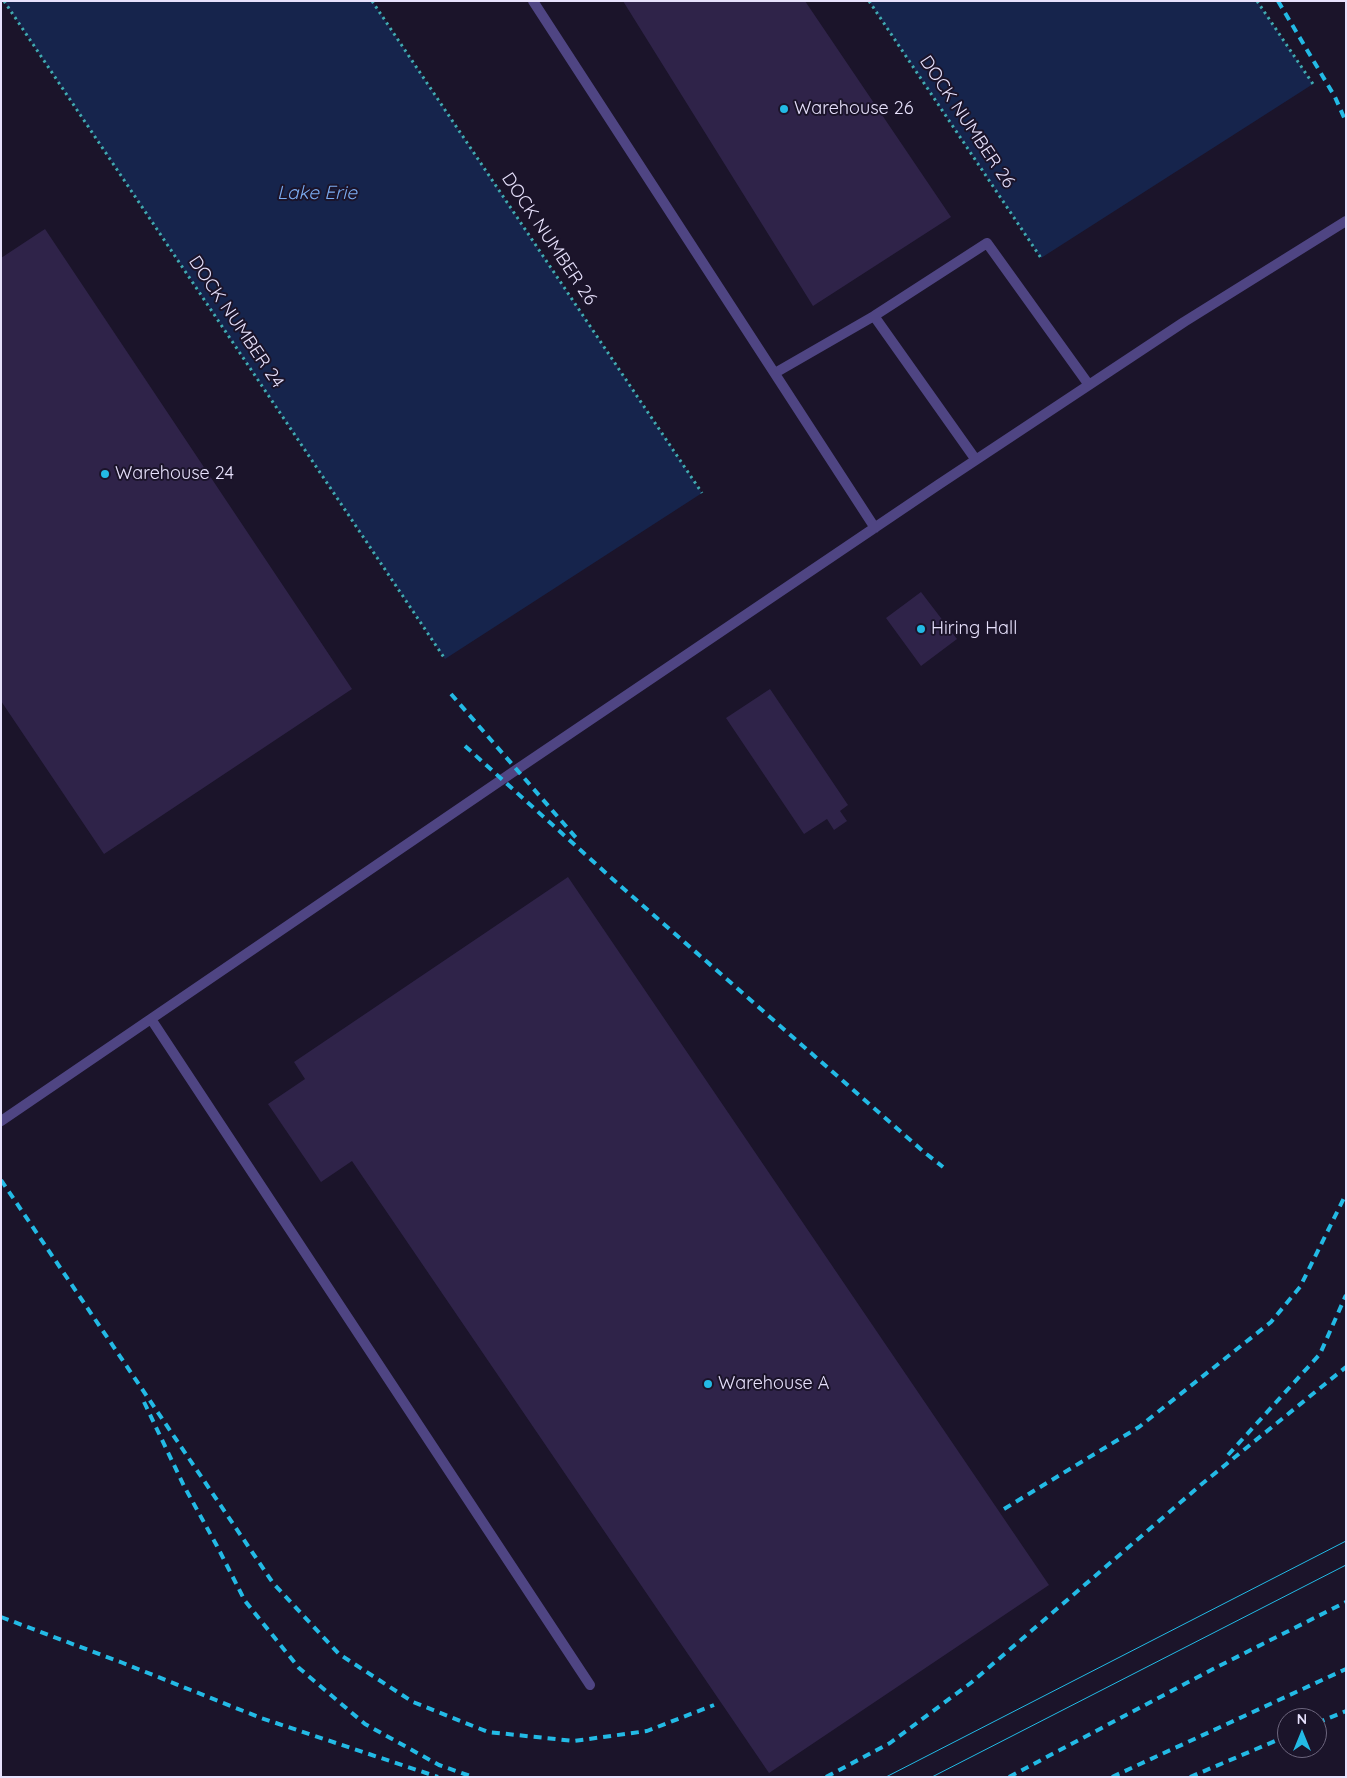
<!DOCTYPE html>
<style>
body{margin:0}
#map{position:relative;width:1347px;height:1778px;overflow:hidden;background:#1b142a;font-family:Quicksand,sans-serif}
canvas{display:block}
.frame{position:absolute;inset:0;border:2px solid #e7e1fc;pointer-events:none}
.north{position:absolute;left:1277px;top:1708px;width:50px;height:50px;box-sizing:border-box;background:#1b142a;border:1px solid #6d667e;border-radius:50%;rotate:0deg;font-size:14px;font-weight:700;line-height:20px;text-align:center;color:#e7e1fc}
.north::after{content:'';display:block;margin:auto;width:18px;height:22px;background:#23bae5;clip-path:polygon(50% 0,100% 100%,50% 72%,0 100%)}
</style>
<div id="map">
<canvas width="1347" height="1778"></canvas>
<div class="frame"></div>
<div class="north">N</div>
</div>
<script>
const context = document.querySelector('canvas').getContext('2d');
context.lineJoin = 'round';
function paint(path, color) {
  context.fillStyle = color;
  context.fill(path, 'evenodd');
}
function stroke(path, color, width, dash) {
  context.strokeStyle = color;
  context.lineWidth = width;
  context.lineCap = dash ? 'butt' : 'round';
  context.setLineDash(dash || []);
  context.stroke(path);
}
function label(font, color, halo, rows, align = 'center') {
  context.font = font + ' Quicksand,sans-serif';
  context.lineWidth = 4;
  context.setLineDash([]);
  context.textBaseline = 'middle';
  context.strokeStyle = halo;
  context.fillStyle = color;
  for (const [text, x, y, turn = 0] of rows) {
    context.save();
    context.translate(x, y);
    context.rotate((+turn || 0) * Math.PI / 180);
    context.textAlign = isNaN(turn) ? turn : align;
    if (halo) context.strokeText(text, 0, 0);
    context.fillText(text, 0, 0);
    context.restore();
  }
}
const water = new Path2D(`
 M 4,1 L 372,1 L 702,493 L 445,659 Z
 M 869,1 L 1257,1 L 1313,84 L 1041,258 Z`);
const building = new Path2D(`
 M 623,1 L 805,1 L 951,217 L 813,306 Z
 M 45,229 L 352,689 L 104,854 L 1,701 L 1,258 Z
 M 921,592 L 957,639 L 921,666 L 886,618 Z
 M 770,689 L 848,805 L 840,811 L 847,821 L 834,830 L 827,819 L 804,834 L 726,718 Z
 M 568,877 L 1049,1585 L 769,1773 L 352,1161 L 321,1182 L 268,1104 L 305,1079 L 294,1062 Z`);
const path = new Path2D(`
 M 4,1 L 445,659
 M 372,1 L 702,493
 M 869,1 L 1041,258
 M 1257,1 L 1313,84`);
const service = new Path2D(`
 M 533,1 L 875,528
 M 874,316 L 976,460
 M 775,373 L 874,316 L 987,243 L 1089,385
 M 151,1019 L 590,1685
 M 1,1121 L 516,770 L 938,485 L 1184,322 L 1346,221`);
const tram = new Path2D(`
 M 886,1777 L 1346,1541
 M 932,1777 L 1346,1565`);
const rail = new Path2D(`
 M 1278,1 L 1335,97 L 1346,122
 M 451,694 L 578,840
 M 465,746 L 617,883 L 924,1152 L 943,1167
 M 1,1180 L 273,1583 L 339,1654 L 413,1702 L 488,1732 L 574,1741 L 647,1731 L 714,1705
 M 144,1402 L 184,1486 L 217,1546 L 245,1601 L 299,1668 L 365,1724 L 439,1765 L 473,1777
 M 1228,1455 L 1320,1354 L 1346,1295
 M 1004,1509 L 1139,1427 L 1271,1322 L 1300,1287 L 1346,1194
 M 1,1617 L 123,1663 L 261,1718 L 438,1777
 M 1317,1723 L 1346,1711
 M 826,1777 L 890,1743 L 972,1682 L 1203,1483 L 1346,1367
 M 1009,1777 L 1213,1669 L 1346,1602
 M 1112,1777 L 1346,1669
 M 1190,1777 L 1287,1736`);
const markers = [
 [784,109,5,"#23bae5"],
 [105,474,5,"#23bae5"],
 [921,629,5,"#23bae5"],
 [708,1384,5,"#23bae5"]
];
const poiNames = [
 ["Warehouse 26",794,109],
 ["Warehouse 24",115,474],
 ["Hiring Hall",931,629],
 ["Warehouse A",718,1384]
];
const streetNames = [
 ["DOCK NUMBER 26",967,122,56],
 ["DOCK NUMBER 26",549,239,56],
 ["DOCK NUMBER 24",236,322,56]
];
const waterNames = [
 ["Lake Erie",317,193]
];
paint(water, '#16244c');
paint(building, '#2f2349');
stroke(path, '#40aab1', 3, [2.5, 4]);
stroke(service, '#4f4583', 10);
stroke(tram, '#23bae5', 1);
stroke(rail, '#23bae5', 4, [8, 6]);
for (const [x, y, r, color] of markers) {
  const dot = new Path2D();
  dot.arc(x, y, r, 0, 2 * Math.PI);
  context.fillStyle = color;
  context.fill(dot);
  stroke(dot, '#1b142a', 2);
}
label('18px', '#e7e1fc', '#1b142a', poiNames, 'left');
label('18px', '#e7e1fc', '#1b142a', streetNames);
label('italic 19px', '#7babf0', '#1b142a', waterNames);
</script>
